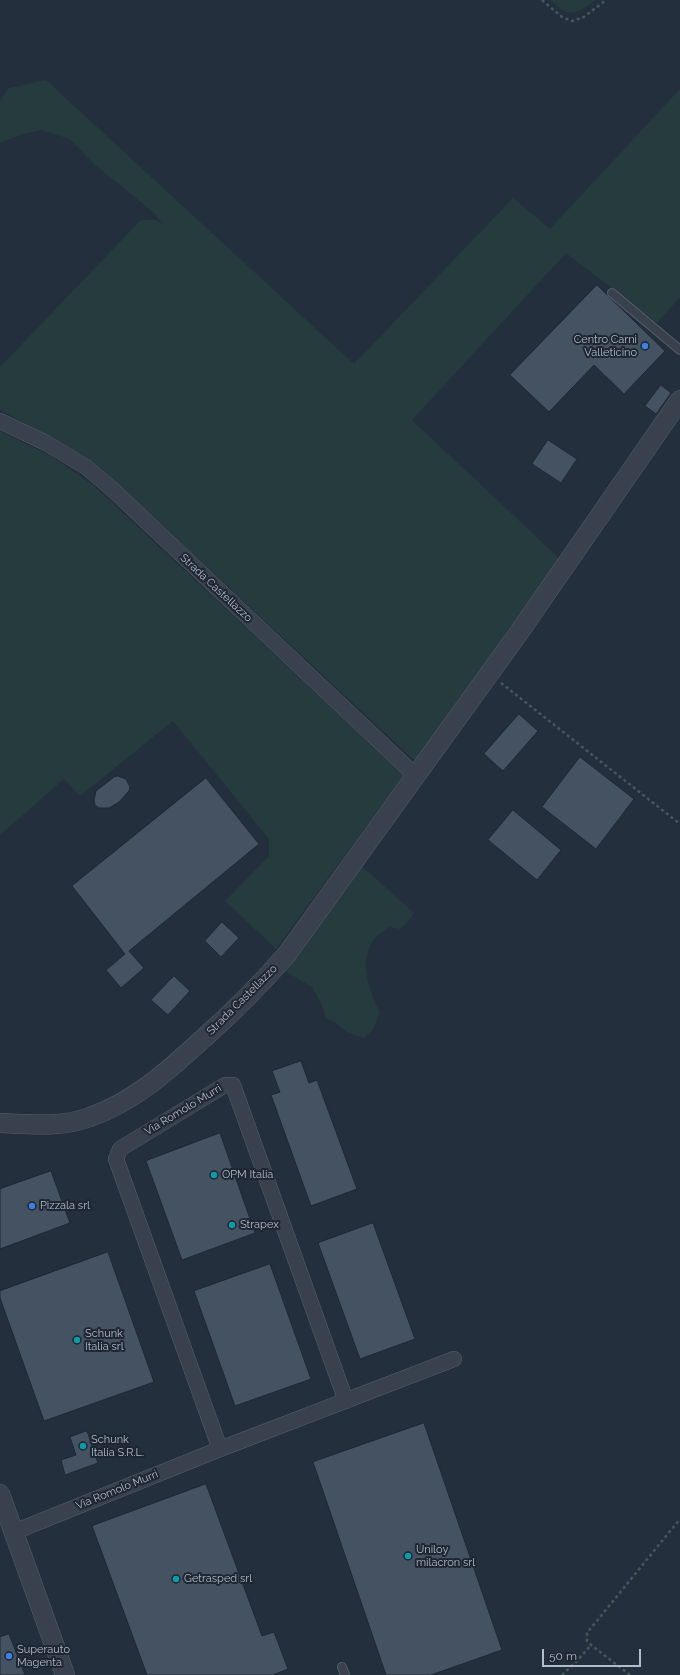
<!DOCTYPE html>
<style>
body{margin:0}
#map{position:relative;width:680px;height:1675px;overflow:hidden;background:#242f3d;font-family:Raleway,sans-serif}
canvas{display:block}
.scale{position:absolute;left:542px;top:1649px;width:99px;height:18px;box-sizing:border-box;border:2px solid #b4bcc9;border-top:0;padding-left:5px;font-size:12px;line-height:14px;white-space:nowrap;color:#b4bcc9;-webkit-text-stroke:3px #1d2632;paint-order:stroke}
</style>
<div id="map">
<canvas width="680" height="1675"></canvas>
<div class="scale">50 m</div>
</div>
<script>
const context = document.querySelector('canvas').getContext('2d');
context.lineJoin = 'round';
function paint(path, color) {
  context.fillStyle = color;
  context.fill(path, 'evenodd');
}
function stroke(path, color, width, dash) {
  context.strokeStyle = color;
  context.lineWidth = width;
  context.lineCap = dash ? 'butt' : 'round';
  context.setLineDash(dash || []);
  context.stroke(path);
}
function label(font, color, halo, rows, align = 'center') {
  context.font = font + ' Raleway,sans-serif';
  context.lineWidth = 4;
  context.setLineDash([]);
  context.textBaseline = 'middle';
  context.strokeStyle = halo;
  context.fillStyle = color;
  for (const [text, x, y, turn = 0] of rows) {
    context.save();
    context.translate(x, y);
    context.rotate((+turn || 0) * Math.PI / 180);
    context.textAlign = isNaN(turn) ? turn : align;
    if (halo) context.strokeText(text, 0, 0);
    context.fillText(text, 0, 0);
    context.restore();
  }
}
const green = new Path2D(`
 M 550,0 L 596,0 C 573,15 571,19 550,0 Z
 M 46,80 L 354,364 L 513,198 L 550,229 L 680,89 L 680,297 L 657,323 L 566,253 L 412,420 L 560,559 L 415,761 L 103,470 L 59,442 L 0,410 L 0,367 L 141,220 L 156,220 L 164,225 L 152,211 L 95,165 L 70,139 L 41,130 L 23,134 L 0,143 L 0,101 L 9,88 Z
 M 0,431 L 51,456 L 93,485 L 404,775 L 276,949 L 225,901 L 269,856 L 269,839 L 173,721 L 80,796 L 64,779 L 0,835 Z
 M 362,866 L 414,913 L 406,924 L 399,929 L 389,927 C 384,931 376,936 373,941 C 358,963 370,991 380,1013 L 373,1029 L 364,1038 L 348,1033 L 335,1022 L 326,1018 L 322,1005 L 312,987 L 285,971 Z`);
const building = new Path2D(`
 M 597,285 L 665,351 L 624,394 L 594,365 L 549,412 L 510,375 Z
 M 661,385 L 671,393 L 656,414 L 645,406 Z
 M 548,440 L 577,459 L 561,483 L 532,464 Z
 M 519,714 L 538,731 L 503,771 L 484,754 Z
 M 580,757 L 634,799 L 596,849 L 542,807 Z
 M 118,776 L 126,779 L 130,787 L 129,791 L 119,802 L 109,808 L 99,808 L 95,805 L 94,800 L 96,791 L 114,777 Z
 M 206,778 L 259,844 L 129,951 L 144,968 L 121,988 L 106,970 L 125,954 L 72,886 Z
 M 513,810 L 561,850 L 537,880 L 488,840 Z
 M 222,922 L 239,938 L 221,957 L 205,941 Z
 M 174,976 L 190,991 L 168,1015 L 151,1000 Z
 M 301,1061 L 309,1083 L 317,1080 L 357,1189 L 311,1206 L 271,1095 L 280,1092 L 272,1071 Z
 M 220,1133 L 255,1233 L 182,1260 L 146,1161 Z
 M 51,1171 L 70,1223 L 0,1249 L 0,1189 Z
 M 373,1223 L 415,1339 L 360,1359 L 318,1243 Z
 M 108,1252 L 154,1382 L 44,1421 L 0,1298 L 0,1291 Z
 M 270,1264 L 311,1379 L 235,1406 L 194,1291 Z
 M 424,1423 L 502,1650 L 431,1675 L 386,1675 L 313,1462 Z
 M 87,1431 L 98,1463 L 65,1475 L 61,1460 L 76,1455 L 70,1437 Z
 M 206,1484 L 262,1636 L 274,1632 L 288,1669 L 273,1675 L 147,1675 L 92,1526 Z
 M 9,1634 L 25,1675 L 0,1675 L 0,1637 Z`);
const path = new Path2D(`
 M 542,0 L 562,17 L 572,21 L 584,17 L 606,0
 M 501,683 L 680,824
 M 562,1675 L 577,1661 L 591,1645
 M 630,1675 L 591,1645 L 587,1641 L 587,1633 L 680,1519`);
const service = new Path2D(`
 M 612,293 L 680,350
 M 342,1667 L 345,1675`);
const minor = new Path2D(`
 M 0,421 L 46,443 L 86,467 L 112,489 L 416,776
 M 220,1449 L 116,1159 L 120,1149 L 225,1085 L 233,1085 L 346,1401
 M 14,1532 L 220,1449 L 454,1359`);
const tertiary = new Path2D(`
 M 0,1123 C 30,1124 61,1128 90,1117 C 136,1101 171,1068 206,1036 C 235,1010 262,983 287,954 L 518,634 L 680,400
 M 0,1494 L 65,1675`);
const markers = [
 [645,346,4,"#3f7fe0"],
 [214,1175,4,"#0f9aa8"],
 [32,1206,4,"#3f7fe0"],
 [232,1225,4,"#0f9aa8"],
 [77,1340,4,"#0f9aa8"],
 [83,1446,4,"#0f9aa8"],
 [408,1556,4,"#0f9aa8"],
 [176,1579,4,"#0f9aa8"],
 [9,1656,4,"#3f7fe0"]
];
const poiNames = [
 ["Centro Carni",637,340,"right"],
 ["Valleticino",637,353,"right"],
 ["OPM Italia",222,1175],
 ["Pizzala srl",40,1206],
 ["Strapex",240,1225],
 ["Schunk",85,1334],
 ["Italia srl",85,1347],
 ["Schunk",91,1440],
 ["Italia S.R.L.",91,1453],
 ["Uniloy",416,1550],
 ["milacron srl",416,1563],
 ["Getrasped srl",184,1579],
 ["Superauto",17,1650],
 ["Magenta",17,1663]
];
const streetNames = [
 ["Strada Castellazzo",216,588,43],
 ["Strada Castellazzo",242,1000,-45],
 ["Via Romolo Murri",183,1110,-31],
 ["Via Romolo Murri",117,1490,-22]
];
paint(green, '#263b3e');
paint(building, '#455262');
stroke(building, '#1f2834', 1);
stroke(service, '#565f6b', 10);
stroke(minor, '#565f6b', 16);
stroke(tertiary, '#565f6b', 20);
stroke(path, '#44585b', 2.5, [3, 3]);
stroke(service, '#38414d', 8);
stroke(minor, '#38414d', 15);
stroke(tertiary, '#38414d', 19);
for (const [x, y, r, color] of markers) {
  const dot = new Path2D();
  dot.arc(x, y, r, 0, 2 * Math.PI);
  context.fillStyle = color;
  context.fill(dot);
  stroke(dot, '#1d2632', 1.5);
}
label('11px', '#b4bcc9', '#1d2632', poiNames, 'left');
label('11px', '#b4bcc9', '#1d2632', streetNames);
</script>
